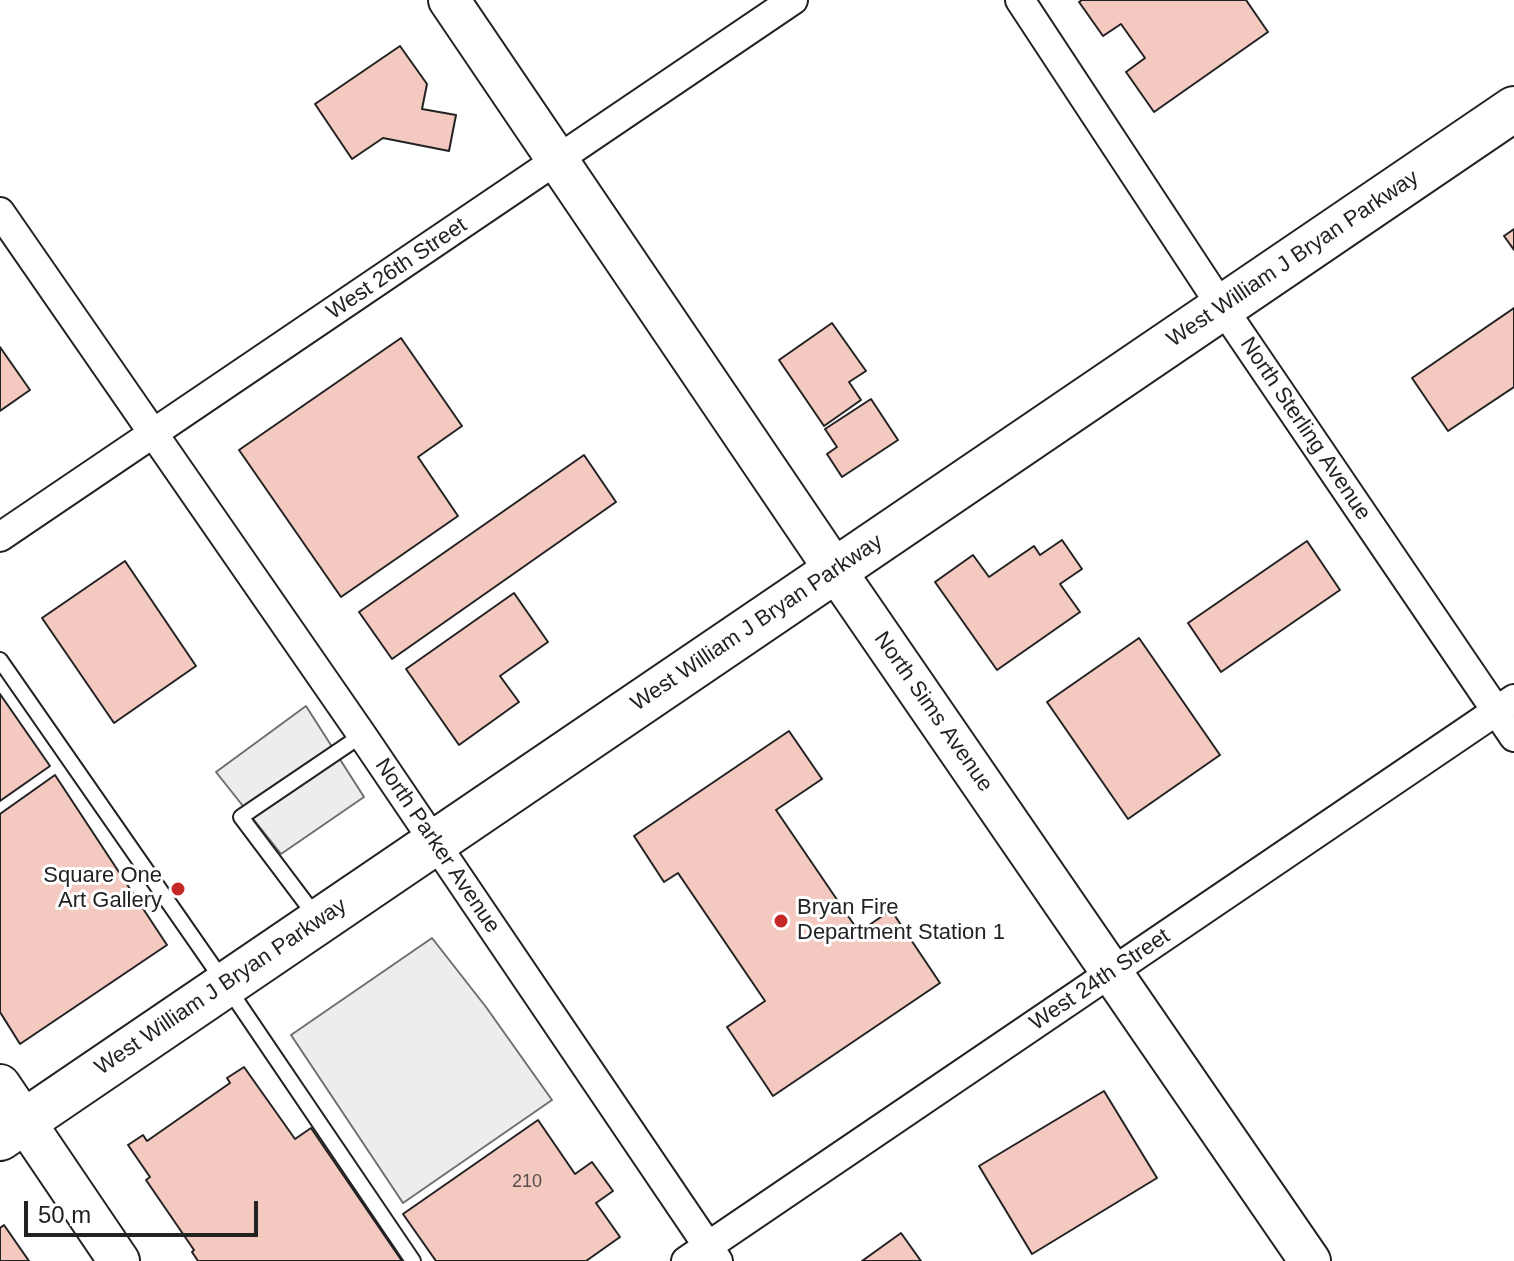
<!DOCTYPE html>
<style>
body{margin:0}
#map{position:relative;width:1514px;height:1261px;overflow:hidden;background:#fff;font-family:Arial,sans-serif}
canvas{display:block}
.scale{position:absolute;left:24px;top:1201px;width:234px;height:36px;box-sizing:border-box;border:4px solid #222;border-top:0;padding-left:10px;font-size:24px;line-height:28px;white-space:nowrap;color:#222;-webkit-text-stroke:6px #fff;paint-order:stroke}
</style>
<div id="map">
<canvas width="1514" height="1261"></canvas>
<div class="scale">50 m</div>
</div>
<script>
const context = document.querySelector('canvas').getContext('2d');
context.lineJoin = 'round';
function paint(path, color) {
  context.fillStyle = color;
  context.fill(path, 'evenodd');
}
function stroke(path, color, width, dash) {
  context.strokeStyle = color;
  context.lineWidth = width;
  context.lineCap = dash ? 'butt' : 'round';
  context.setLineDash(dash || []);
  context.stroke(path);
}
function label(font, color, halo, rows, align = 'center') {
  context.font = font + ' Arial,sans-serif';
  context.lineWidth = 6;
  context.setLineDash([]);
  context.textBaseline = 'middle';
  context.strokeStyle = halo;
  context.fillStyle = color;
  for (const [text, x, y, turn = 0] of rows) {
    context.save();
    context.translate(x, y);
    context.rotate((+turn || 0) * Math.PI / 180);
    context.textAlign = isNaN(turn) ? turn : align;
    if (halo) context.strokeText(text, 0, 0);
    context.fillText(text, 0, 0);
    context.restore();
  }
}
const parking = new Path2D(`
 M 306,706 L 364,797 L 281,854 L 216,772 Z
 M 432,938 L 486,1007 L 552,1100 L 403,1203 L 291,1035 Z`);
const building = new Path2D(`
 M 1082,0 L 1246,0 L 1268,32 L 1154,112 L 1126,72 L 1145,58 L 1121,24 L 1103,36 L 1079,2 Z
 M 400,46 L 427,84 L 422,109 L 456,115 L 449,151 L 383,138 L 352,159 L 315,104 Z
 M 1514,229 L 1514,250 L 1504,236 Z
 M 1514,308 L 1514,387 L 1448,431 L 1412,378 Z
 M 832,323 L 866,371 L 849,382 L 861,400 L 824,426 L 779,360 Z
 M 401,338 L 462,426 L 418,457 L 458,516 L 341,597 L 239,450 Z
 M 0,347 L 30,390 L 0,411 Z
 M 871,399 L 898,440 L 842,477 L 827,454 L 837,447 L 825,429 Z
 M 584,455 L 616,502 L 392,659 L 359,612 Z
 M 1062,540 L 1082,569 L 1060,584 L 1080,612 L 997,670 L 935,582 L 973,555 L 989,577 L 1034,546 L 1040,555 Z
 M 1307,541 L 1340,590 L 1221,672 L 1188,623 Z
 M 125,561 L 196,666 L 114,723 L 42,618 Z
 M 514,593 L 548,642 L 500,676 L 519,702 L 459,745 L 406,669 Z
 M 1139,638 L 1220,755 L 1128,819 L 1047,702 Z
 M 0,694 L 50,766 L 0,801 Z
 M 789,731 L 822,779 L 776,810 L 859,932 L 891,910 L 940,983 L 773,1096 L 727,1027 L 765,1001 L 678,873 L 664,882 L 634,836 Z
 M 55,775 L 167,945 L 20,1044 L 0,1012 L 0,814 Z
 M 244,1067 L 295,1139 L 311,1128 L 402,1261 L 198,1261 L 192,1252 L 194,1250 L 146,1180 L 150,1177 L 128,1145 L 143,1135 L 147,1141 L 230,1083 L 227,1078 Z
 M 1104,1091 L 1157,1178 L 1032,1254 L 979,1166 Z
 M 538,1120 L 575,1174 L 592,1162 L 613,1191 L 596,1203 L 620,1237 L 586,1261 L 436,1261 L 403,1214 Z
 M 4,1225 L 29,1261 L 0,1261 L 0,1228 Z
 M 901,1233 L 921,1261 L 862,1261 Z`);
const lane = new Path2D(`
 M 0,660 L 226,985 L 413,1261
 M 317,918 L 241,817 L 362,735`);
const street = new Path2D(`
 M 1020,0 L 1222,307 L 1514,737
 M 0,212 L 362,735 L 718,1261
 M 0,537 L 793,0
 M 686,1261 L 1514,699`);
const secondary = new Path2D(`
 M 449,0 L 835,570 L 1310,1261
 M 0,1085 L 119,1261`);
const primary = new Path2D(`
 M 0,1138 L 1514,109`);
const markers = [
 [178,889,8,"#c62828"],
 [781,921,8,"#c62828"]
];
const numberNames = [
 ["210",527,1182]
];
const streetNames = [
 ["West William J Bryan Parkway",1293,259,-34],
 ["West 26th Street",397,269,-34],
 ["North Sterling Avenue",1305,429,56],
 ["West William J Bryan Parkway",757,623,-34],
 ["North Sims Avenue",933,712,55],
 ["North Parker Avenue",437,846,56],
 ["West 24th Street",1100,980,-34],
 ["West William J Bryan Parkway",221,987,-34]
];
const poiNames = [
 ["Square One",162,876],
 ["Art Gallery",162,901],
 ["Bryan Fire",797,908,"left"],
 ["Department Station 1",797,933,"left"]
];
paint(parking, '#ededed');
stroke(parking, '#6f6f6f', 2);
paint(building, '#f3c9c0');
stroke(building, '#222', 2);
stroke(lane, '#222', 18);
stroke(street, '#222', 32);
stroke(secondary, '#222', 44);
stroke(primary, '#222', 48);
stroke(lane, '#fff', 14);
stroke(street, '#fff', 28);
stroke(secondary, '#fff', 40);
stroke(primary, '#fff', 44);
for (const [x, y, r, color] of markers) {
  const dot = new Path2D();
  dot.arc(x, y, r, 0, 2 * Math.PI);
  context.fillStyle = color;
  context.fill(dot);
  stroke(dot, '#fff', 3);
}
label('18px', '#564c4a', null, numberNames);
label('22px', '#222', '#fff', streetNames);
label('22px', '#222', '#fff', poiNames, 'right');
</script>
